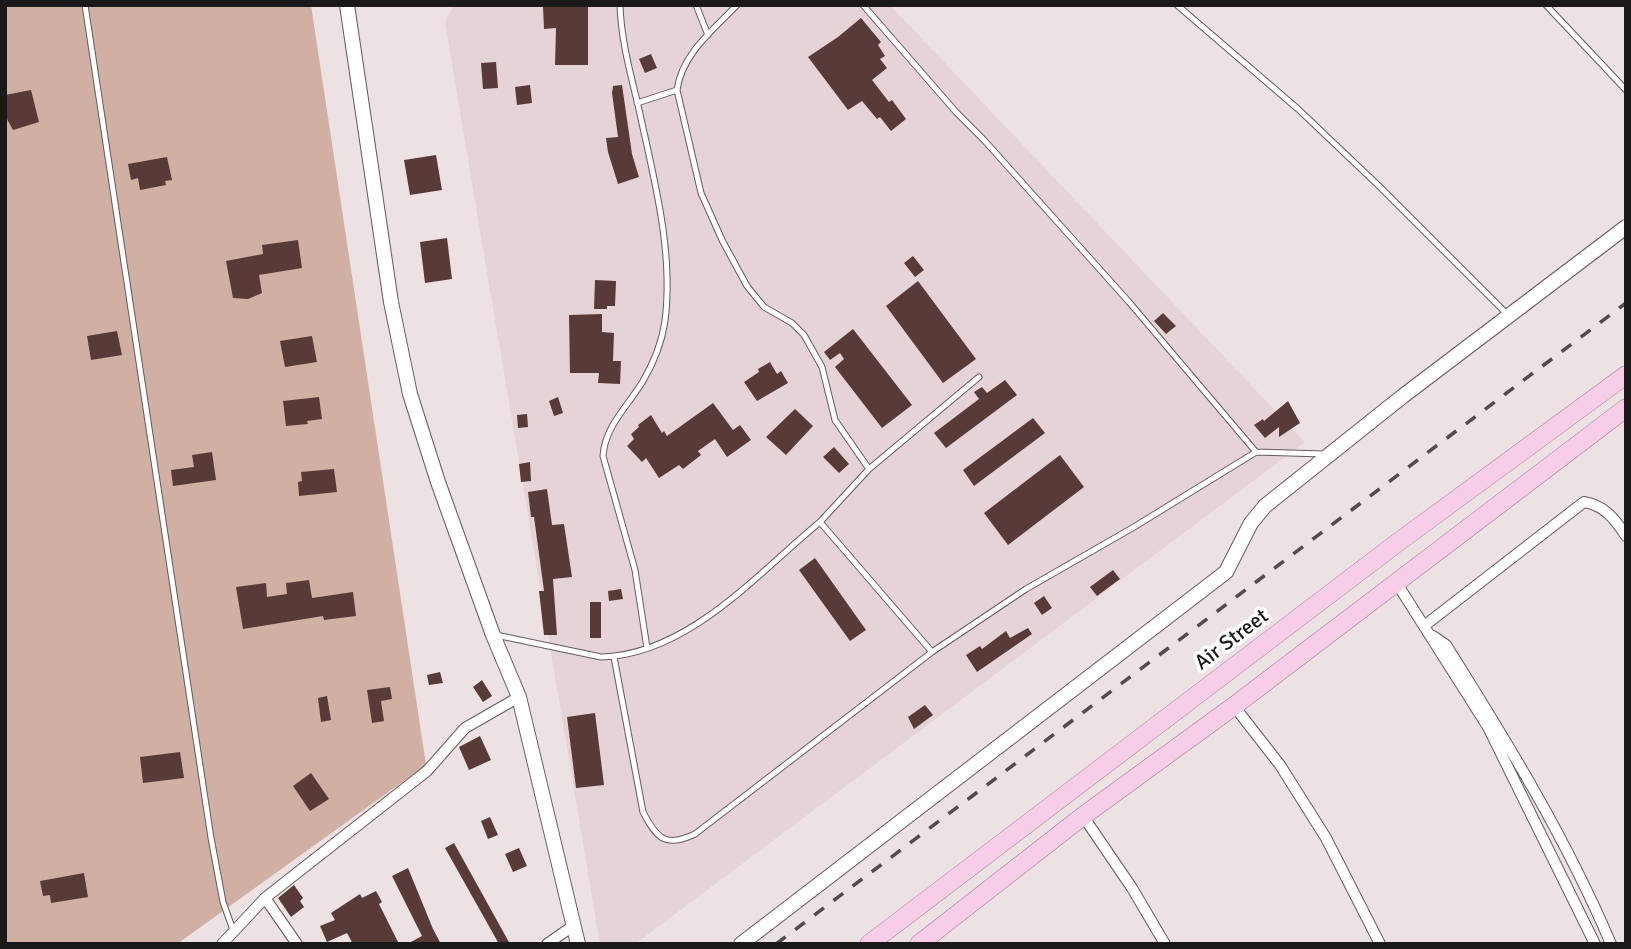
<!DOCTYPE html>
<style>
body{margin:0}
#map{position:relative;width:1631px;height:949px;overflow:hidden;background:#ece1e3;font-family:Signika,sans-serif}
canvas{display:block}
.frame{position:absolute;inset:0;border:7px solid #1b1819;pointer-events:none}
</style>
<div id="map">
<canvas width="1631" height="949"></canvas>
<div class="frame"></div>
</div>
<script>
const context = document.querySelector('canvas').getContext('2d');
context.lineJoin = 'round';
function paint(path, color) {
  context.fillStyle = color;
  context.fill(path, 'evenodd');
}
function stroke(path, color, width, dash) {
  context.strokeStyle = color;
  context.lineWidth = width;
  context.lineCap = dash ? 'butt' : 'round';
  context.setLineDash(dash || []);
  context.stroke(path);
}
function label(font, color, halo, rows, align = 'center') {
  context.font = font + ' Signika,sans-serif';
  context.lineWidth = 7;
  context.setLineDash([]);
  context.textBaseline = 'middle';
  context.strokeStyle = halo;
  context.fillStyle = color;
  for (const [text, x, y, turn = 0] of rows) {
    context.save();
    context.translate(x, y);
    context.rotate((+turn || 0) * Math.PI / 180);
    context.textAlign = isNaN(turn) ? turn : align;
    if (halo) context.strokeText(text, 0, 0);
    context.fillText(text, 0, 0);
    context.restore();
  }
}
const built = new Path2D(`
 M 454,5 L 890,5 L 1305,442 L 635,944 L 600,944 L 445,22 Z`);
const green = new Path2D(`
 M 5,5 L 311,5 L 426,765 L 177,944 L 5,944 Z`);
const building = new Path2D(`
 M 588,6 L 588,65 L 555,65 L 556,28 L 544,29 L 543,7 Z
 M 861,18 L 881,42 L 878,45 L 885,56 L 880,59 L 887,68 L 872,80 L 889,102 L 892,100 L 906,119 L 891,131 L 880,117 L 877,119 L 862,101 L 848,110 L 808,57 L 838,37 Z
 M 651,54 L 657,68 L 645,73 L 639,59 Z
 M 496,62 L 498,88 L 483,89 L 481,63 Z
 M 530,85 L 532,103 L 517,105 L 515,87 Z
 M 622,85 L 632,154 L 639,177 L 618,184 L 608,152 L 606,138 L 618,137 L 612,93 L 613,86 Z
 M 31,90 L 39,122 L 13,130 L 7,119 L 5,95 Z
 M 436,155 L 442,190 L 410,195 L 404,160 Z
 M 167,157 L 172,180 L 165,181 L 166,185 L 140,190 L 138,178 L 131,180 L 128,164 Z
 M 447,238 L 452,279 L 425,283 L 420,242 Z
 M 298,240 L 302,268 L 259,275 L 262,293 L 248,299 L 233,298 L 226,261 L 263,254 L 262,245 Z
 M 913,256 L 924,270 L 915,277 L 904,263 Z
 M 595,280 L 616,281 L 615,306 L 607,306 L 607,309 L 594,309 Z
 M 918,281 L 976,359 L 943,383 L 886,306 Z
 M 1163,313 L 1176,326 L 1166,334 L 1154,321 Z
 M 602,314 L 602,332 L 614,333 L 613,361 L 621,361 L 620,384 L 598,383 L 599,373 L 570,373 L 569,315 Z
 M 853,329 L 912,405 L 882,428 L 835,367 L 844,359 L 840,353 L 830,360 L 824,352 Z
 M 117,331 L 122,355 L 91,360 L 87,336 Z
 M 312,336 L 317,362 L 285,367 L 280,341 Z
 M 770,362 L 777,374 L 781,371 L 788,383 L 757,401 L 744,382 L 759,372 L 758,369 Z
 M 1005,380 L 1017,395 L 946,448 L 934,433 L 979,399 L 974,392 L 982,387 L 987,393 Z
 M 319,397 L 322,419 L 307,421 L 308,424 L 286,426 L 283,401 Z
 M 558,397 L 563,413 L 554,416 L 549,401 Z
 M 1288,401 L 1300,423 L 1279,437 L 1279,427 L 1265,438 L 1254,425 L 1263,419 L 1264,421 Z
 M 713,403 L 733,430 L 740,425 L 751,440 L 727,457 L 715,439 L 698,451 L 701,455 L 683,469 L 679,465 L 659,478 L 646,458 L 642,462 L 627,446 L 634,439 L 631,434 L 639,427 L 638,425 L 651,415 L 662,433 L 664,431 L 667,436 Z
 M 795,409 L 813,426 L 786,455 L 766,437 Z
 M 527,414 L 528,427 L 518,428 L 517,415 Z
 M 1033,418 L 1045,433 L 974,486 L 963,470 Z
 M 834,447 L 849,464 L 839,473 L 823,457 Z
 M 212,452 L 216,480 L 173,486 L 171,470 L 194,467 L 192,455 Z
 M 1060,455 L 1084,487 L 1008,545 L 984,513 Z
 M 530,462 L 531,481 L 521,482 L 519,464 Z
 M 334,469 L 337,492 L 299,496 L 298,482 L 302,481 L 301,472 Z
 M 547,489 L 552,525 L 564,524 L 572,577 L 553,579 L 557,635 L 544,635 L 539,591 L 544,591 L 534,517 L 531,517 L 528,492 Z
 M 815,558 L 866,630 L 850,641 L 799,570 Z
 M 1113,570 L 1120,579 L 1097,596 L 1090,587 Z
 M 309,580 L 312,598 L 353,592 L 356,616 L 324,620 L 323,616 L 243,629 L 236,587 L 266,583 L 267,597 L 287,594 L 286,583 Z
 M 621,589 L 623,599 L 609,601 L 608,591 Z
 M 1044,596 L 1052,608 L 1042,615 L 1034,603 Z
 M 590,602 L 601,602 L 601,638 L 590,638 Z
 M 1028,628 L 1032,634 L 977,672 L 966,655 L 980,646 L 982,649 L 1006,631 L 1010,638 Z
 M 440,672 L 443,683 L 429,685 L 427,675 Z
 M 482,680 L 492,696 L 483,702 L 473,687 Z
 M 390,687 L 392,699 L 381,701 L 384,721 L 372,723 L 367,690 Z
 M 327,696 L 331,720 L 321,722 L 318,698 Z
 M 925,705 L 933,715 L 914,729 L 908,717 Z
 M 595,713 L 604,785 L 576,788 L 567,717 Z
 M 480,736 L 491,760 L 469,770 L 459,747 Z
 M 180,752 L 184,778 L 143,783 L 140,757 Z
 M 311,773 L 329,799 L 310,811 L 293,786 Z
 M 490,817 L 498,835 L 488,839 L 481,821 Z
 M 454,843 L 510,944 L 499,944 L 445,848 Z
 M 519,848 L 527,866 L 513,872 L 505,854 Z
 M 408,868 L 433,929 L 441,944 L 407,944 L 422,936 L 392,876 Z
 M 84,873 L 88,897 L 51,903 L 50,895 L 43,896 L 40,881 Z
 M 294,885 L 303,898 L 300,901 L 304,907 L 291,917 L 278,898 Z
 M 376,891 L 382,902 L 379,904 L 399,944 L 353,944 L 347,933 L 327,942 L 320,926 L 335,920 L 331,913 L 360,894 L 362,898 Z`);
const service = new Path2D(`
 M 85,5 L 211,838 L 223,902 L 233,930
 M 620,5 C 621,39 630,72 638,105 C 653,175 674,250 665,321 C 662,342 653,364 643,381 C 628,406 605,426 603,456 L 635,570 L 647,648
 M 696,5 L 708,35
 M 737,5 C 713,30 682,54 677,90 L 701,193 L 723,242 L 747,286 L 764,307 L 792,323 L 804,335 L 822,367 L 835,420 L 869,469
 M 863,5 L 956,112 L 984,140 L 1129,302 L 1256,452
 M 1177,5 L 1298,109 L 1378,185 L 1507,314
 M 1546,5 L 1626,90
 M 637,103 L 677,90
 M 820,522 L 869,469 L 979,377
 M 496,635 L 601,657 C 688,655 758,573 820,522 L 932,652
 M 614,657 L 643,812 C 657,839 666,848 695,834 L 932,652 L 1026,589 L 1134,527 L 1256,452 L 1324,454`);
const minor = new Path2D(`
 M 1396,582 L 1488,727 L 1595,944
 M 1424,626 L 1584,502 C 1604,505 1615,519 1626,536
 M 1433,636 L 1446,645 C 1507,742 1566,838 1611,944
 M 1234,706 L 1280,765 L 1326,838 L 1380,944
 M 1083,816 L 1132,888 L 1165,944
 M 265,898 L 297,944
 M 222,944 L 265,898 L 427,771 L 465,728 L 519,697
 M 547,944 L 573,926`);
const tertiary = new Path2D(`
 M 347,5 L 391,302 L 410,394 L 438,482 L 493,635 L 519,697 L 578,944
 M 741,944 L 1226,572 L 1251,523 L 1265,506 L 1403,396 L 1626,227`);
const primary = new Path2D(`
 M 869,944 L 1397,543 L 1626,375
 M 919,944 L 1083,816 L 1234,706 L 1626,408`);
const rail = new Path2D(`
 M 776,944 L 1626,303`);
const streetNames = [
 ["Air Street",1232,640,-37]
];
paint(built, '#e6d3d7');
paint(green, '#d0b0a2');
paint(building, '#583a38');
stroke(service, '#645b5d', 7);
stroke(minor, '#645b5d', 12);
stroke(tertiary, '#645b5d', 16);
stroke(primary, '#a67895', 19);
stroke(service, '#fff', 5);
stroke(minor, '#fff', 10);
stroke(tertiary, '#fff', 14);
stroke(primary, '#f7cde8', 18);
stroke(rail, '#504b4c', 3.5, [12, 12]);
label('21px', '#1b1819', '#fff', streetNames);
</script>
